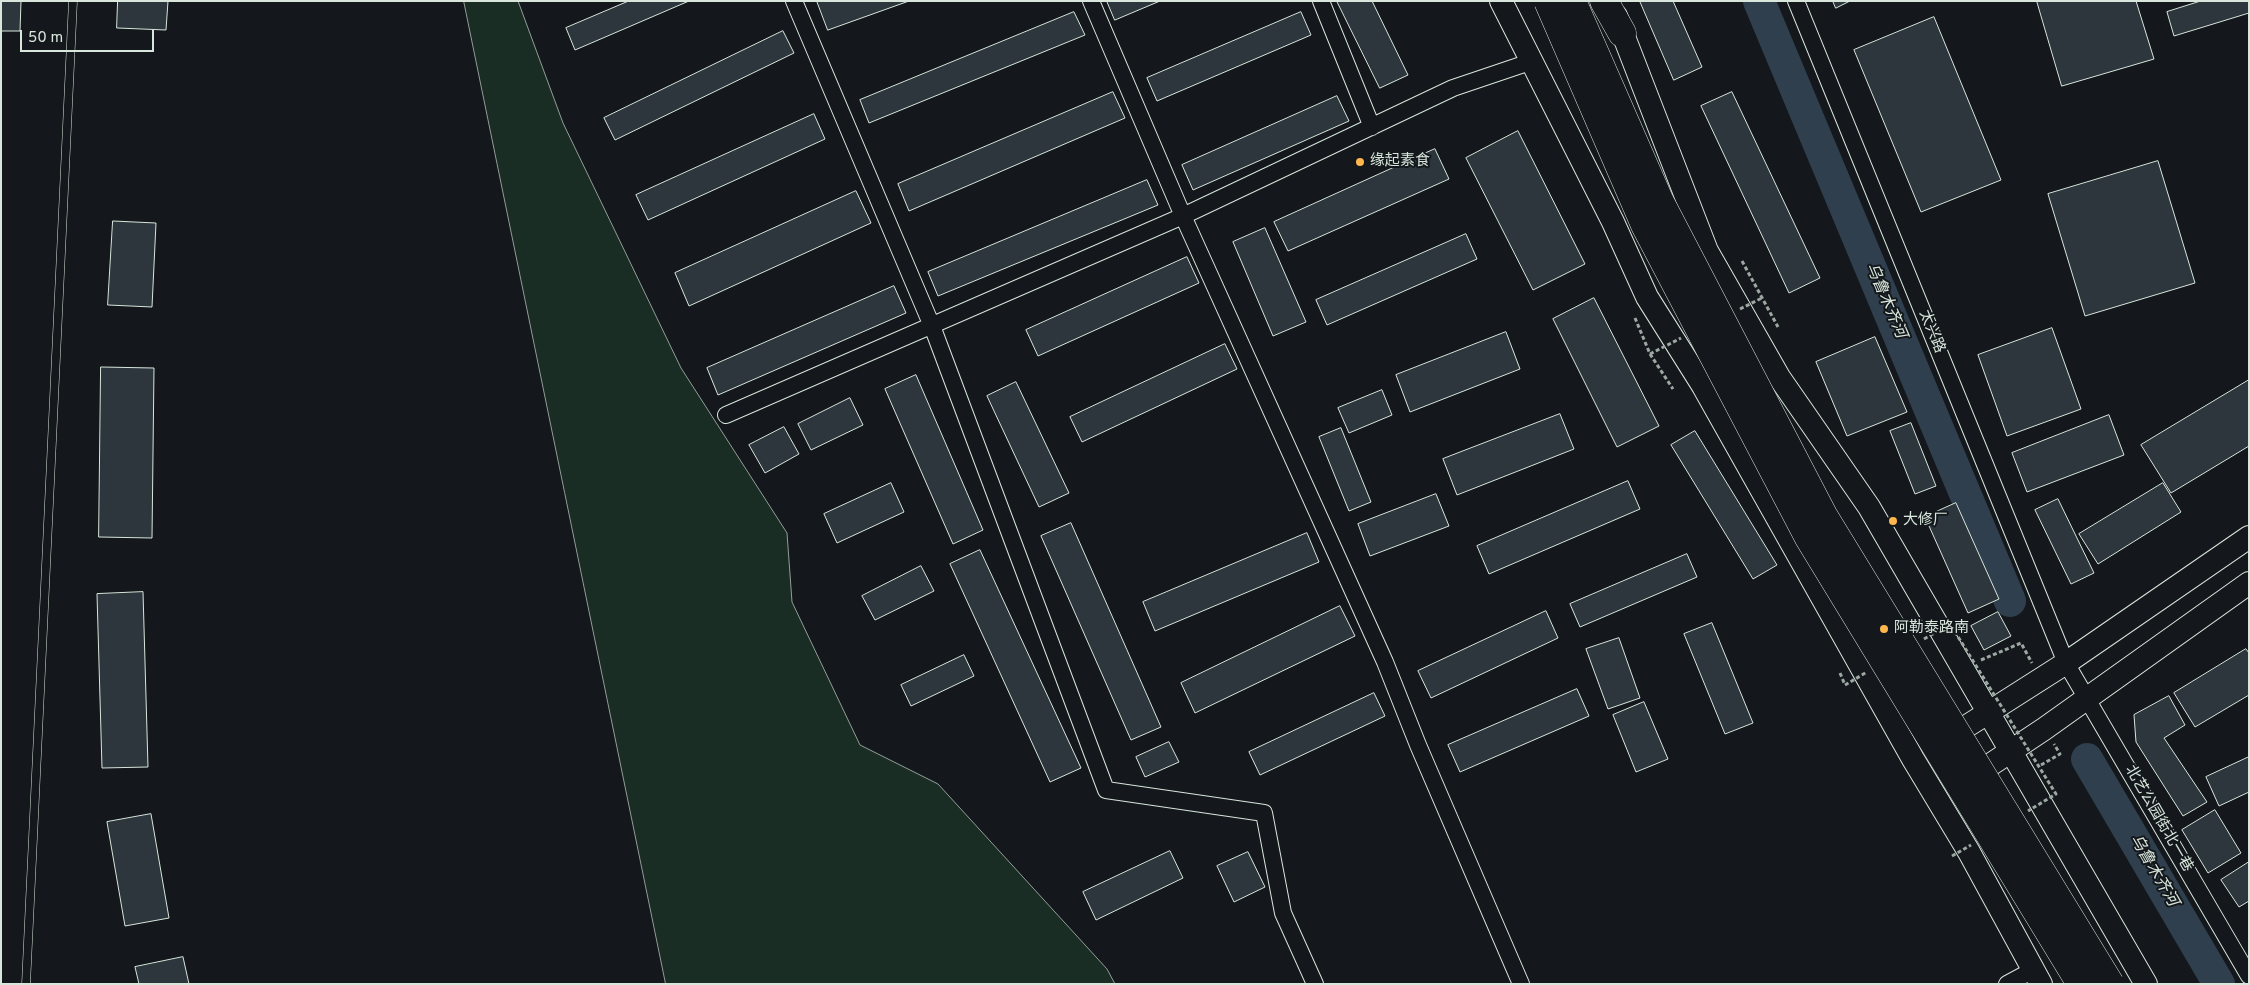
<!DOCTYPE html>
<meta charset="utf-8">
<style>
body{margin:0}
#map{position:relative;width:2250px;height:985px;overflow:hidden;background:#14181c;font-family:Overpass,sans-serif}
canvas{display:block}
.frame{position:absolute;inset:0;border:2px solid #d8e6dc;pointer-events:none}
.scale{position:absolute;left:20px;top:30px;width:134px;height:22px;box-sizing:border-box;border:2px solid #d8e6dc;border-top:0;padding-left:6px;font-size:15px;line-height:18px;white-space:nowrap;color:#d8e6dc;-webkit-text-stroke:4px #14181c;paint-order:stroke}
</style>
<div id="map">
<canvas width="2250" height="985"></canvas>
<div class="frame"></div>
<div class="scale">50 m</div>
</div>
<script>
const context = document.querySelector('canvas').getContext('2d');
context.lineJoin = 'round';
function paint(path, color) {
  context.fillStyle = color;
  context.fill(path, 'evenodd');
}
function stroke(path, color, width, dash) {
  context.strokeStyle = color;
  context.lineWidth = width;
  context.lineCap = dash ? 'butt' : 'round';
  context.setLineDash(dash || []);
  context.stroke(path);
}
function label(font, color, halo, rows, align = 'center') {
  context.font = font + ' Overpass,"Noto Sans SC",sans-serif';
  context.lineWidth = 4;
  context.setLineDash([]);
  context.textBaseline = 'middle';
  context.strokeStyle = halo;
  context.fillStyle = color;
  for (const [text, x, y, turn = 0] of rows) {
    context.save();
    context.translate(x, y);
    context.rotate((+turn || 0) * Math.PI / 180);
    context.textAlign = isNaN(turn) ? turn : align;
    if (halo) context.strokeText(text, 0, 0);
    context.fillText(text, 0, 0);
    context.restore();
  }
}
const green = new Path2D(`
 M 464,1 L 518,1 L 563,123 L 681,368 L 787,533 L 792,602 L 860,745 L 938,784 L 1107,969 L 1115,984 L 666,984 Z`);
const river = new Path2D(`
 M 1759,1 L 2010,601
 M 2087,759 L 2219,984`);
const building = new Path2D(`
 M 1,1 L 21,1 L 20,31 L 1,31 Z
 M 118,1 L 168,1 L 166,30 L 117,28 Z
 M 629,1 L 689,1 L 575,50 L 566,28 Z
 M 817,1 L 909,1 L 828,30 Z
 M 1107,1 L 1160,1 L 1115,20 Z
 M 1337,1 L 1372,1 L 1408,75 L 1380,88 Z
 M 1640,1 L 1673,1 L 1702,67 L 1674,80 Z
 M 1833,1 L 1850,1 L 1836,8 Z
 M 2037,1 L 2136,1 L 2154,59 L 2062,86 Z
 M 2201,1 L 2249,1 L 2249,13 L 2174,36 L 2167,12 Z
 M 1074,12 L 1085,35 L 869,123 L 860,100 Z
 M 1301,12 L 1311,35 L 1157,101 L 1147,78 Z
 M 1934,17 L 2001,180 L 1921,212 L 1854,50 Z
 M 783,31 L 794,53 L 615,140 L 604,118 Z
 M 1113,92 L 1125,118 L 909,211 L 898,184 Z
 M 1732,92 L 1820,278 L 1789,293 L 1701,106 Z
 M 1337,96 L 1349,121 L 1193,190 L 1182,165 Z
 M 814,114 L 825,139 L 648,220 L 636,195 Z
 M 1518,131 L 1585,264 L 1533,290 L 1466,158 Z
 M 1435,149 L 1449,179 L 1288,251 L 1274,222 Z
 M 2158,161 L 2195,283 L 2085,316 L 2048,194 Z
 M 1147,180 L 1158,205 L 938,296 L 928,272 Z
 M 856,191 L 871,223 L 689,306 L 675,273 Z
 M 113,221 L 156,223 L 152,307 L 108,305 Z
 M 1265,228 L 1306,322 L 1273,336 L 1233,242 Z
 M 1466,234 L 1477,259 L 1327,325 L 1316,300 Z
 M 1187,257 L 1199,283 L 1038,356 L 1026,330 Z
 M 894,286 L 906,313 L 718,395 L 707,368 Z
 M 1594,298 L 1659,426 L 1617,447 L 1553,319 Z
 M 2052,328 L 2081,409 L 2007,436 L 1978,355 Z
 M 1506,332 L 1520,369 L 1410,412 L 1396,375 Z
 M 1875,337 L 1907,412 L 1847,436 L 1816,362 Z
 M 1225,344 L 1237,369 L 1082,442 L 1070,417 Z
 M 101,367 L 154,368 L 152,538 L 99,537 Z
 M 916,375 L 983,530 L 953,544 L 885,389 Z
 M 2249,380 L 2249,446 L 2171,493 L 2141,445 Z
 M 1016,382 L 1069,493 L 1039,507 L 987,396 Z
 M 1382,390 L 1392,415 L 1349,433 L 1338,408 Z
 M 850,398 L 863,425 L 811,450 L 798,424 Z
 M 1560,414 L 1574,449 L 1457,495 L 1443,459 Z
 M 2109,415 L 2124,455 L 2027,492 L 2012,453 Z
 M 1911,423 L 1936,486 L 1915,494 L 1890,431 Z
 M 784,427 L 799,454 L 765,473 L 749,445 Z
 M 1341,428 L 1371,502 L 1349,511 L 1319,437 Z
 M 1695,431 L 1777,565 L 1753,579 L 1671,445 Z
 M 1628,481 L 1640,509 L 1489,574 L 1477,546 Z
 M 891,483 L 904,512 L 837,543 L 824,514 Z
 M 2163,483 L 2181,512 L 2098,564 L 2079,534 Z
 M 1436,494 L 1449,526 L 1370,556 L 1358,524 Z
 M 2058,499 L 2094,573 L 2071,584 L 2035,510 Z
 M 1956,503 L 1999,599 L 1968,613 L 1925,517 Z
 M 1071,523 L 1161,727 L 1131,740 L 1041,536 Z
 M 1307,533 L 1319,562 L 1155,631 L 1143,602 Z
 M 980,550 L 1081,768 L 1050,782 L 950,564 Z
 M 1687,554 L 1697,577 L 1580,627 L 1570,604 Z
 M 921,566 L 934,591 L 875,620 L 862,596 Z
 M 143,592 L 148,767 L 102,768 L 97,594 Z
 M 1340,606 L 1355,636 L 1195,713 L 1181,683 Z
 M 1546,611 L 1558,638 L 1431,698 L 1418,671 Z
 M 1998,612 L 2011,636 L 1984,650 L 1971,626 Z
 M 1712,623 L 1753,723 L 1725,734 L 1684,634 Z
 M 1619,638 L 1640,698 L 1608,709 L 1586,649 Z
 M 2246,649 L 2249,653 L 2249,695 L 2195,727 L 2174,693 Z
 M 964,655 L 974,676 L 911,706 L 901,685 Z
 M 1577,689 L 1589,716 L 1460,772 L 1448,745 Z
 M 1374,693 L 1385,716 L 1260,775 L 1249,752 Z
 M 2169,696 L 2185,725 L 2164,738 L 2207,802 L 2183,816 L 2136,742 L 2134,715 Z
 M 1644,702 L 1668,759 L 1636,772 L 1613,715 Z
 M 1169,742 L 1179,762 L 1145,777 L 1136,757 Z
 M 2249,757 L 2249,792 L 2219,806 L 2206,777 Z
 M 2215,810 L 2241,853 L 2208,873 L 2182,830 Z
 M 151,814 L 169,918 L 125,926 L 107,822 Z
 M 1170,851 L 1183,878 L 1096,920 L 1083,892 Z
 M 1248,852 L 1265,887 L 1234,902 L 1217,866 Z
 M 2249,862 L 2249,901 L 2239,907 L 2221,880 Z
 M 183,957 L 189,984 L 139,984 L 135,967 Z`);
const path = new Path2D(`
 M 1742,261 L 1778,327
 M 1635,318 L 1650,354 L 1673,389
 M 1981,660 L 2021,643 L 2032,663
 M 1840,673 L 1845,685
 M 2041,765 L 2060,754 L 2054,744`);
const lane = new Path2D(`
 M 26,984 L 73,1`);
const street = new Path2D(`
 M 794,1 L 932,326 L 1106,790 L 1264,813 L 1283,913 L 1315,984
 M 1091,1 L 1183,216 L 1385,662 L 1418,745 L 1521,984
 M 1321,1 L 1372,127
 M 1796,1 L 2066,663 L 2249,976
 M 726,415 L 1183,216 L 1453,88 L 1530,62
 M 2007,984 L 2033,970`);
const secondary = new Path2D(`
 M 1501,1 L 1613,222 L 1647,297 L 1703,386 L 1913,759 L 1969,852 L 2041,984
 M 1616,16 L 1707,251 L 1779,377 L 1869,507 L 2146,984
 M 1942,742 L 2066,663 L 2249,537
 M 1966,781 L 2044,729 L 2249,583`);
const highway = new Path2D(`
 M 1604,1 L 1622,33`);
const pathBridge = new Path2D(`
 M 1740,309 L 1762,298
 M 1650,354 L 1681,338
 M 1924,639 L 1950,624 L 2056,794 L 2028,811
 M 1845,685 L 1867,672
 M 1952,856 L 1971,845`);
const highwayBridge = new Path2D(`
 M 1548,1 L 1645,225 L 1809,538 L 2081,984
 M 1572,1 L 1660,202 L 1823,515 L 2110,984`);
const markers = [
 [1360,162,5,"#ffb74d"],
 [1893,521,5,"#ffb74d"],
 [1884,629,5,"#ffb74d"]
];
const poiNames = [
 ["缘起素食",1370,162],
 ["大修厂",1903,521],
 ["阿勒泰路南",1894,629]
];
const streetNames = [
 ["太兴路",1931,332,68],
 ["北艺公园街北一巷",2158,819,60]
];
const waterNames = [
 ["乌鲁木齐河",1885,301,67],
 ["乌鲁木齐河",2153,871,60]
];
paint(green, '#1a2d24');
stroke(green, '#939e99', 1);
stroke(river, '#2f3f4d', 32);
paint(building, '#2c363c');
stroke(building, '#d8e6dc', 1);
stroke(lane, '#d8e6dc', 9);
stroke(street, '#d8e6dc', 18);
stroke(secondary, '#d8e6dc', 24);
stroke(highway, '#d8e6dc', 29);
stroke(path, '#9da8a2', 3, [4, 2.5]);
stroke(lane, '#14181c', 8);
stroke(street, '#14181c', 16);
stroke(secondary, '#14181c', 22);
stroke(highway, '#14181c', 28);
stroke(highwayBridge, '#d8e6dc', 29, []);
stroke(pathBridge, '#9da8a2', 3, [4, 2.5]);
stroke(highwayBridge, '#14181c', 28);
for (const [x, y, r, color] of markers) {
  const dot = new Path2D();
  dot.arc(x, y, r, 0, 2 * Math.PI);
  context.fillStyle = color;
  context.fill(dot);
  stroke(dot, '#14181c', 2);
}
label('15px', '#d8e6dc', '#14181c', poiNames, 'left');
label('15px', '#d8e6dc', '#14181c', streetNames);
label('italic 16px', '#d8e6dc', '#14181c', waterNames);
</script>
